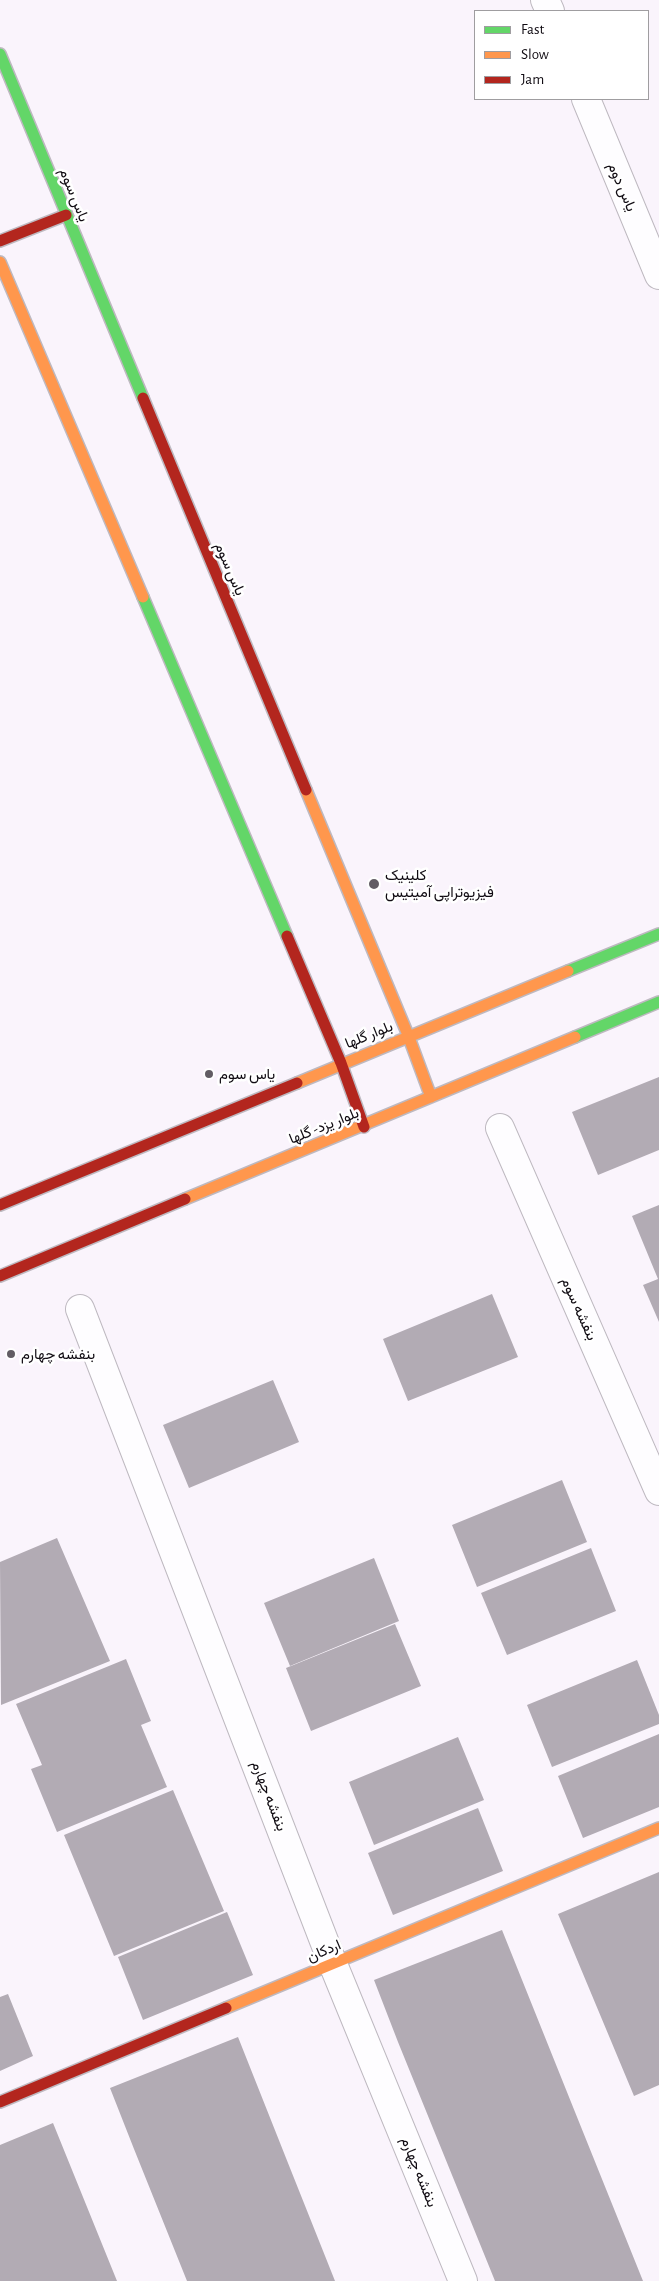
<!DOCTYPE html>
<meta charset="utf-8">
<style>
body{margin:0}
#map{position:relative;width:659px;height:2281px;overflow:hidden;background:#faf4fc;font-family:"Alegreya Sans",sans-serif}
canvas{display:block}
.legend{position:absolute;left:474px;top:10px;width:175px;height:90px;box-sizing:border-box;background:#fff;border:1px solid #9f9da0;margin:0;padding:6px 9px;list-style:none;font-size:15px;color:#100b12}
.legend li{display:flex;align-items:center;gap:10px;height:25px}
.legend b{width:25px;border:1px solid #9f9da0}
</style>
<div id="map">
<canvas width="659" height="2281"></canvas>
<ul class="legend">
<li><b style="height:6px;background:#63d668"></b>Fast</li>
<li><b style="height:6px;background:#ff974d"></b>Slow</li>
<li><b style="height:6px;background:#b3261e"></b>Jam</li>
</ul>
</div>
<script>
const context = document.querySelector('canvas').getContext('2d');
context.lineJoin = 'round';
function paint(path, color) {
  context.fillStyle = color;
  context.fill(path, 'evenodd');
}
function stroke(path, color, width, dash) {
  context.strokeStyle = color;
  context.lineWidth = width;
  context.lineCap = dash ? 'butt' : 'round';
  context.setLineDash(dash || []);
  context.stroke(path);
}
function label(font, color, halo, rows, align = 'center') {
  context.font = font + ' "Alegreya Sans",Vazirmatn,sans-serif';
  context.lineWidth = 5;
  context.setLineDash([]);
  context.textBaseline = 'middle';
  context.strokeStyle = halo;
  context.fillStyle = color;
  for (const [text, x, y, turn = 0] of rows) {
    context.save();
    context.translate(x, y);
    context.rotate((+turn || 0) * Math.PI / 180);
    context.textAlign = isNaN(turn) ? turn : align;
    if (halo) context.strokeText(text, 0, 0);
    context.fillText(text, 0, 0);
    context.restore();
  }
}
const building = new Path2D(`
 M 659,1077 L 659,1150 L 598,1175 L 572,1112 Z
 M 659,1205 L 659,1322 L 643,1285 L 658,1279 L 632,1216 Z
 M 492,1294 L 518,1357 L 408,1401 L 383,1339 Z
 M 273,1380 L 299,1442 L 189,1488 L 163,1425 Z
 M 562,1480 L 587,1542 L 477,1587 L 452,1525 Z
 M 57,1538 L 110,1661 L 1,1705 L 0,1562 Z
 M 591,1548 L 616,1611 L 507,1655 L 481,1593 Z
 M 374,1558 L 399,1621 L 290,1666 L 264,1603 Z
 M 395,1624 L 421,1686 L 311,1731 L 286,1668 Z
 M 126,1659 L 151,1721 L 141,1725 L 167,1787 L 57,1832 L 31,1769 L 42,1765 L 16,1704 Z
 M 637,1660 L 659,1715 L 659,1724 L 552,1767 L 527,1705 Z
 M 659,1734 L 659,1807 L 583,1838 L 558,1776 Z
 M 458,1737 L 484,1800 L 374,1845 L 349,1782 Z
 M 173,1790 L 224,1911 L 114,1956 L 64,1835 Z
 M 478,1808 L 503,1871 L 393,1915 L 368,1853 Z
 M 659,1872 L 659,2085 L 634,2096 L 558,1914 Z
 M 227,1912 L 253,1975 L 143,2020 L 118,1957 Z
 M 502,1930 L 575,2112 L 643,2281 L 495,2281 L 398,2042 L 374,1980 Z
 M 8,1994 L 33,2056 L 0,2071 L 0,1997 Z
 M 238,2037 L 286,2158 L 335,2281 L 187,2281 L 134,2149 L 110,2088 Z
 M 53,2123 L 102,2244 L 117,2281 L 0,2281 L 0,2145 Z`);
const street = new Path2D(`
 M 545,0 L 550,11
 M 586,99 L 659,275
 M 500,1128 L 659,1491
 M 80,1309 L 333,1964 L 463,2281`);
const fast = new Path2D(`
 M 0,54 L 143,398
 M 143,597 L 287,936
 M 568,971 L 659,934
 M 575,1037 L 659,1002`);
const slow = new Path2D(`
 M 0,262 L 143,597
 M 306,790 L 408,1035 L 431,1097
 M 297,1083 L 568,971
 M 185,1199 L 575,1037
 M 226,2008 L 659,1828`);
const jam = new Path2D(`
 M 0,241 L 66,215
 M 143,398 L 306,790
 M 287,936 L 341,1063 L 364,1127
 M 0,1205 L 297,1083
 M 0,1276 L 185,1199
 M 0,2102 L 226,2008`);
const markers = [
 [374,884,6,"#625d64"],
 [209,1074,5,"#625d64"],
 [11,1354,5,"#625d64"]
];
const streetNames = [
 ["یاس دوم",622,187,67],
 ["یاس سوم",74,195,68],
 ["یاس سوم",230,569,67],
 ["بلوار گلها",369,1035,-22],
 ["بلوار یزد- گلها",324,1126,-22],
 ["بنفشه سوم",579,1309,66],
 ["بنفشه چهارم",269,1796,69],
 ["اردکان",324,1951,-23],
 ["بنفشه چهارم",419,2172,68]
];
const poiNames = [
 ["کلینیک",385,875],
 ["فیزیوتراپی آمیتیس",385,892],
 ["یاس سوم",219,1074],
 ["بنفشه چهارم",21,1354]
];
paint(building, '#b2abb4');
stroke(street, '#beb9c0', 30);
stroke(fast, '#beb9c0', 14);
stroke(slow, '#beb9c0', 14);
stroke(jam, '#beb9c0', 14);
stroke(street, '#fefdff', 28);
stroke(fast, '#63d668', 11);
stroke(slow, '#ff974d', 11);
stroke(jam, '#b3261e', 11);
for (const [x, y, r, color] of markers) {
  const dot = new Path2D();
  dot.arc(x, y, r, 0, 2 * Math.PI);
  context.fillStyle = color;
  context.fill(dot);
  stroke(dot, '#fff', 2);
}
label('15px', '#100b12', '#fff', streetNames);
label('15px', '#100b12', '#fff', poiNames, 'left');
</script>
